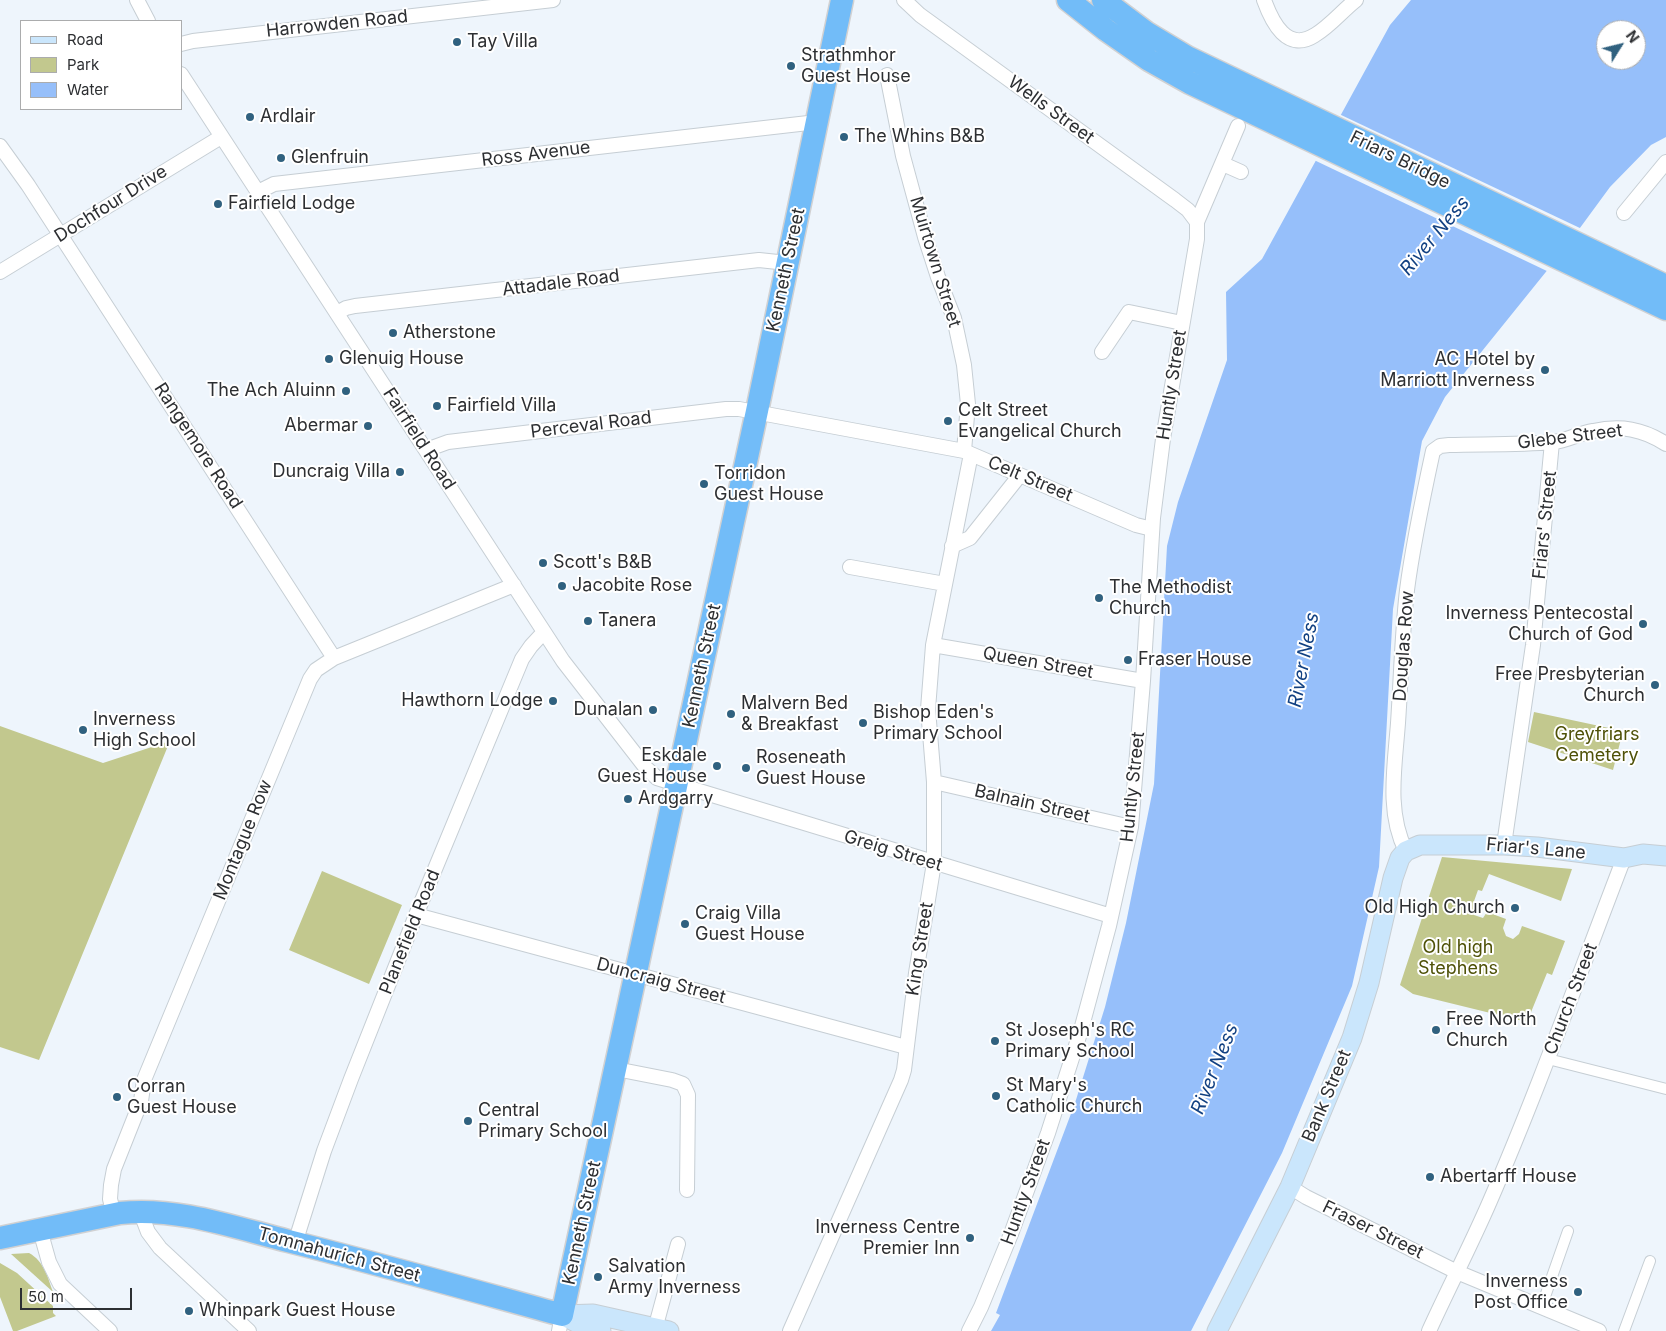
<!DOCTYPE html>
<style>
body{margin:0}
#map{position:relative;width:1666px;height:1331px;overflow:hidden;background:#eef5fc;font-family:Inter,sans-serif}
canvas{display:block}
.legend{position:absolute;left:20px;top:20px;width:162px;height:90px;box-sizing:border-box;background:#fff;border:1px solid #abacad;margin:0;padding:6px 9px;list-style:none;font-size:15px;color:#2d2f32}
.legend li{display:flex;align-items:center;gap:10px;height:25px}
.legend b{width:25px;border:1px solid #abacad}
.north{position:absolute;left:1596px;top:20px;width:50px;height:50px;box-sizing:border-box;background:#fff;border:1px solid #abacad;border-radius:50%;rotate:54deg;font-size:14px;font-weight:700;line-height:20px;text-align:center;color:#2d2f32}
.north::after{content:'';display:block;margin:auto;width:18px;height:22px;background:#30617f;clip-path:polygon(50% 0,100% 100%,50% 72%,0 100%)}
.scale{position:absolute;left:20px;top:1288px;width:112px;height:22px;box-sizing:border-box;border:2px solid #2d2f32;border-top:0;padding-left:6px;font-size:15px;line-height:18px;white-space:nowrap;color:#2d2f32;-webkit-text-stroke:4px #fff;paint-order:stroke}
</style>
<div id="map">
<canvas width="1666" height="1331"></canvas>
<ul class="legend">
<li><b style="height:6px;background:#cae6fc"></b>Road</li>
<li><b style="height:14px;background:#c2c88e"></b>Park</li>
<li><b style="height:14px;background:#96bffa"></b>Water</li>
</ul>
<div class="north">N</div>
<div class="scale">50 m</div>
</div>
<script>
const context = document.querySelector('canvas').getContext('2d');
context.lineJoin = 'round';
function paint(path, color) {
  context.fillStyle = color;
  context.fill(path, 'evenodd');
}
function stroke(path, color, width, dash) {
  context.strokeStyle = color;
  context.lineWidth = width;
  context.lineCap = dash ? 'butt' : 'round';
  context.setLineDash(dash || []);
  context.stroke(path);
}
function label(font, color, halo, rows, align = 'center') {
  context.font = font + ' Inter,sans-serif';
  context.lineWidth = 4;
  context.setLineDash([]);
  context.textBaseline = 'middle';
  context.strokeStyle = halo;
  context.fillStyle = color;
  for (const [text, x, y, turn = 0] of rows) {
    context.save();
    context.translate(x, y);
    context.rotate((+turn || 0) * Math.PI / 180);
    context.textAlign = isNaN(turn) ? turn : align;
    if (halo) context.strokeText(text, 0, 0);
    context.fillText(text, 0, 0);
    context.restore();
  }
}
const green = new Path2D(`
 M 1534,712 L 1623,731 L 1613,770 L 1528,742 Z
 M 0,726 L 103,763 L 170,741 L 39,1060 L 0,1047 Z
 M 1442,857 L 1572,869 L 1561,901 L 1489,874 L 1482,891 L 1478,890 L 1473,904 L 1475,905 L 1474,915 L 1483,918 L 1487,912 L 1506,919 L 1503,928 L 1506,936 L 1513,939 L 1519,934 L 1522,926 L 1565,941 L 1552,975 L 1547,973 L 1527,1022 L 1413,994 L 1400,985 Z
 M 322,871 L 402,905 L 369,984 L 289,950 Z
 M 29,1253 C 44,1261 48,1278 53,1292 L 11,1254 Z
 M 0,1263 L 17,1273 L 53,1306 L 53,1313 L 56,1316 L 17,1331 L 13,1331 L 0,1297 Z`);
const water = new Path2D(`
 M 1411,0 L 1666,0 L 1666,137 L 1651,145 L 1610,187 L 1566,247 L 1445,397 L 1422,441 L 1393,609 L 1379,867 L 1352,986 L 1282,1153 L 1191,1331 L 991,1331 L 1000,1315 L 996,1313 L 1075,1103 L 1105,1007 L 1126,923 L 1154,784 L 1167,546 L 1178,502 L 1227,360 L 1226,292 L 1262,259 L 1390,25 ZM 1606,30 L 1636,30 L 1636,60 L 1606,60 Z`);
const pier = new Path2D(`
 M 1339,114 L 1582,229 L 1549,272 L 1314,160 Z`);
const pedestrian = new Path2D(`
 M 1548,1059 L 1666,1089
 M 1541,1308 L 1568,1231
 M 1624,1331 L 1650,1261`);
const minor = new Path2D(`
 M 137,0 L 148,21
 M 904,0 L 920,15 L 1175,200 L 1188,210 L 1197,222
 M 1264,0 C 1272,22 1287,53 1315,35 C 1330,26 1342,11 1356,0
 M 181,44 L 193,41 L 553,0
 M 181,74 L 563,661 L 646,768 L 657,778 L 676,784 L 1111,916
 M 887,75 L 903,156 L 925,237 L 938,277 L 954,318 L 964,365 L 968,404 L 964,451
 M 0,146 L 28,185 L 334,658
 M 1223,164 L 1241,172
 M 258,192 L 274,184 L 817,122
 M 1624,213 L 1666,162
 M 0,272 L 221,137
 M 337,313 L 346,308 L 355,306 L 759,260 L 787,263
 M 1102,352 L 1129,312 L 1182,323
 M 426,450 L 448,442 L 726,409 L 739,409 L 964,451 L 1136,525 L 1152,529
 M 952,546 L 970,538 L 1020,475
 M 850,567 L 945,584
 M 933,645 L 1143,681
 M 934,782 L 1131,827
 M 1504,845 L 1533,645 L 1552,442
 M 1406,851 C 1386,812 1395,765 1398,723 C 1401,679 1402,634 1407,590 C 1413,543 1423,497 1433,451 L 1440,446 L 1449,445 C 1484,444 1518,445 1553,442 C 1567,441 1579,433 1593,431 C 1621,425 1643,429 1666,444
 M 416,915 L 906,1047
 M 616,1069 L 672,1080 L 683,1084 L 688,1095 L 687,1190
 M 1290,1187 L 1306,1197 L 1457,1272 L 1599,1331
 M 140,1211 L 148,1232 L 160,1248 L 249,1331
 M 114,1215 L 110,1199 L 111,1185 L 114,1169 L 141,1101 L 144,1080 L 310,679 L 316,670 L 334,658 L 514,585
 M 40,1230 L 49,1262 L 60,1284 L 110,1331
 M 295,1243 L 324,1151 L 351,1079 L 416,915 L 522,659 L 531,646 L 544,632
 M 655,1329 L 678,1244
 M 559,1331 L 562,1315
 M 790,1331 L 901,1080 L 904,1070 L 916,973 L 934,863 L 934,782 L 928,709 L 933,645 L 971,454
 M 969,1331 L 981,1307 L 1011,1234 L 1048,1133 L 1081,1030 L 1109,926 L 1131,827 L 1143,681 L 1153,518 L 1163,439 L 1197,239 L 1197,222 L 1238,126
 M 1429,1331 C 1449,1287 1471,1245 1490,1201 C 1539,1088 1580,972 1624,858`);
const secondary = new Path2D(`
 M 562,1315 L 593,1314 L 669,1331
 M 566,1317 L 589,1329 L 601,1331
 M 1217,1331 L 1290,1187 L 1352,1038 L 1369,983 L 1393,878 L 1400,858 L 1406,851 L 1420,845 L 1504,845 L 1537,847 L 1624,858 L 1643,854 L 1666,856`);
const trunk = new Path2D(`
 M 1068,0 L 1106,30 L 1149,60 L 1190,83 L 1666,309
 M 1103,0 L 1147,33 L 1187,57 L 1666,286
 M 0,1238 L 120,1213 C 178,1207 233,1227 288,1241 C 379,1264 471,1290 562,1315 L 757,411 L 842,0`);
const markers = [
 [457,42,5,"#30617f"],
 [791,66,5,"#30617f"],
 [250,117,5,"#30617f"],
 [844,137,5,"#30617f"],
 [281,158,5,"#30617f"],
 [218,204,5,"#30617f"],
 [393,333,5,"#30617f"],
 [329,359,5,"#30617f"],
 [1545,370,5,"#30617f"],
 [346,391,5,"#30617f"],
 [437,406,5,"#30617f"],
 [948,421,5,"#30617f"],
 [368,426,5,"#30617f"],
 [400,472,5,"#30617f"],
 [704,484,5,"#30617f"],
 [543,563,5,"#30617f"],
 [562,586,5,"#30617f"],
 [1099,598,5,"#30617f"],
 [588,621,5,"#30617f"],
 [1643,624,5,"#30617f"],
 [1128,660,5,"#30617f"],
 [1655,685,5,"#30617f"],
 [553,701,5,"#30617f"],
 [653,710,5,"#30617f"],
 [731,714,5,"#30617f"],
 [863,723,5,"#30617f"],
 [83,730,5,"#30617f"],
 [717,766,5,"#30617f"],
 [746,768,5,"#30617f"],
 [628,799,5,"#30617f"],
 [1515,908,5,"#30617f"],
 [685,924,5,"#30617f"],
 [1436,1030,5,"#30617f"],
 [995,1041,5,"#30617f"],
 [996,1096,5,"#30617f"],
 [117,1097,5,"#30617f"],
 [468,1121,5,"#30617f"],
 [1430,1177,5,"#30617f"],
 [970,1238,5,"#30617f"],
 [598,1277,5,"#30617f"],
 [1578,1292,5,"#30617f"],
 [189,1311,5,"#30617f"]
];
const streetNames = [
 ["Harrowden Road",337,24,-6],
 ["Wells Street",1051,110,36],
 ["Ross Avenue",536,154,-7],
 ["Friars Bridge",1400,160,26],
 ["Dochfour Drive",111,204,-32],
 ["Muirtown Street",935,262,73],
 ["Kenneth Street",786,270,-78],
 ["Attadale Road",561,283,-7],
 ["Huntly Street",1172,385,-81],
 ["Perceval Road",591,425,-7],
 ["Glebe Street",1570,437,-7],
 ["Fairfield Road",419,439,57],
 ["Rangemore Road",198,446,57],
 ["Celt Street",1030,479,23],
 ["Friars' Street",1545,525,-84],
 ["Douglas Row",1404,646,-86],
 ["Queen Street",1038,663,10],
 ["Kenneth Street",702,666,-78],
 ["Huntly Street",1133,787,-84],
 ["Balnain Street",1032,804,13],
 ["Montague Row",243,840,-68],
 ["Friar's Lane",1536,849,5],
 ["Greig Street",893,851,17],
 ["Planefield Road",410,932,-68],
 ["King Street",920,949,-81],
 ["Duncraig Street",661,981,15],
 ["Church Street",1571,999,-69],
 ["Bank Street",1327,1096,-67],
 ["Huntly Street",1026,1192,-70],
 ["Kenneth Street",582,1223,-78],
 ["Fraser Street",1373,1230,26],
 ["Tomnahurich Street",339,1255,15]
];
const poiNames = [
 ["Tay Villa",467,42],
 ["Strathmhor",801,56],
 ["Guest House",801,77],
 ["Ardlair",260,117],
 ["The Whins B&B",854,137],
 ["Glenfruin",291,158],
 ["Fairfield Lodge",228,204],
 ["Atherstone",403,333],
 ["Glenuig House",339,359],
 ["AC Hotel by",1535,360,"right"],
 ["Marriott Inverness",1535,381,"right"],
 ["The Ach Aluinn",336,391,"right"],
 ["Fairfield Villa",447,406],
 ["Celt Street",958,411],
 ["Evangelical Church",958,432],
 ["Abermar",358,426,"right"],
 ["Duncraig Villa",390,472,"right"],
 ["Torridon",714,474],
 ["Guest House",714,495],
 ["Scott's B&B",553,563],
 ["Jacobite Rose",572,586],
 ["The Methodist",1109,588],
 ["Church",1109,609],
 ["Inverness Pentecostal",1633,614,"right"],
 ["Church of God",1633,635,"right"],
 ["Tanera",598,621],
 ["Fraser House",1138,660],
 ["Free Presbyterian",1645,675,"right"],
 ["Church",1645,696,"right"],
 ["Hawthorn Lodge",543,701,"right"],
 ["Malvern Bed",741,704],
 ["& Breakfast",741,725],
 ["Dunalan",643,710,"right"],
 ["Bishop Eden's",873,713],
 ["Primary School",873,734],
 ["Inverness",93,720],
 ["High School",93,741],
 ["Eskdale",707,756,"right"],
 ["Guest House",707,777,"right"],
 ["Roseneath",756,758],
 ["Guest House",756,779],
 ["Ardgarry",638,799],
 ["Old High Church",1505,908,"right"],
 ["Craig Villa",695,914],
 ["Guest House",695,935],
 ["Free North",1446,1020],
 ["Church",1446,1041],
 ["St Joseph's RC",1005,1031],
 ["Primary School",1005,1052],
 ["St Mary's",1006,1086],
 ["Catholic Church",1006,1107],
 ["Corran",127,1087],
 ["Guest House",127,1108],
 ["Central",478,1111],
 ["Primary School",478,1132],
 ["Abertarff House",1440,1177],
 ["Inverness Centre",960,1228,"right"],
 ["Premier Inn",960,1249,"right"],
 ["Salvation",608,1267],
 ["Army Inverness",608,1288],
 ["Inverness",1568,1282,"right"],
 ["Post Office",1568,1303,"right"],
 ["Whinpark Guest House",199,1311]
];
const parkNames = [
 ["Greyfriars",1597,735],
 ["Cemetery",1597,756],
 ["Old high",1458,948],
 ["Stephens",1458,969]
];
const waterNames = [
 ["River Ness",1435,236,-50],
 ["River Ness",1304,660,-79],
 ["River Ness",1215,1069,-68]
];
paint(green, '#c2c88e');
paint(water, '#96bffa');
paint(pier, '#eef5fc');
stroke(pedestrian, '#c6ced4', 12);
stroke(minor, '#c6ced4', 16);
stroke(secondary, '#c6ced4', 21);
stroke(trunk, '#d1d1d2', 25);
stroke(pedestrian, '#fff', 10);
stroke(minor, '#fff', 14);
stroke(secondary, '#cae6fc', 19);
stroke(trunk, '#72bcf8', 22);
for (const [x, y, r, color] of markers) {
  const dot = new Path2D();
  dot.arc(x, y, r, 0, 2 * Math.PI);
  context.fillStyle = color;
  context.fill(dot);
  stroke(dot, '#fff', 2);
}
label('18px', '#2d2f32', '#fff', streetNames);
label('18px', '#2d2f32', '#fff', poiNames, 'left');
label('18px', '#4f5208', '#fff', parkNames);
label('italic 19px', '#124182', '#fff', waterNames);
</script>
